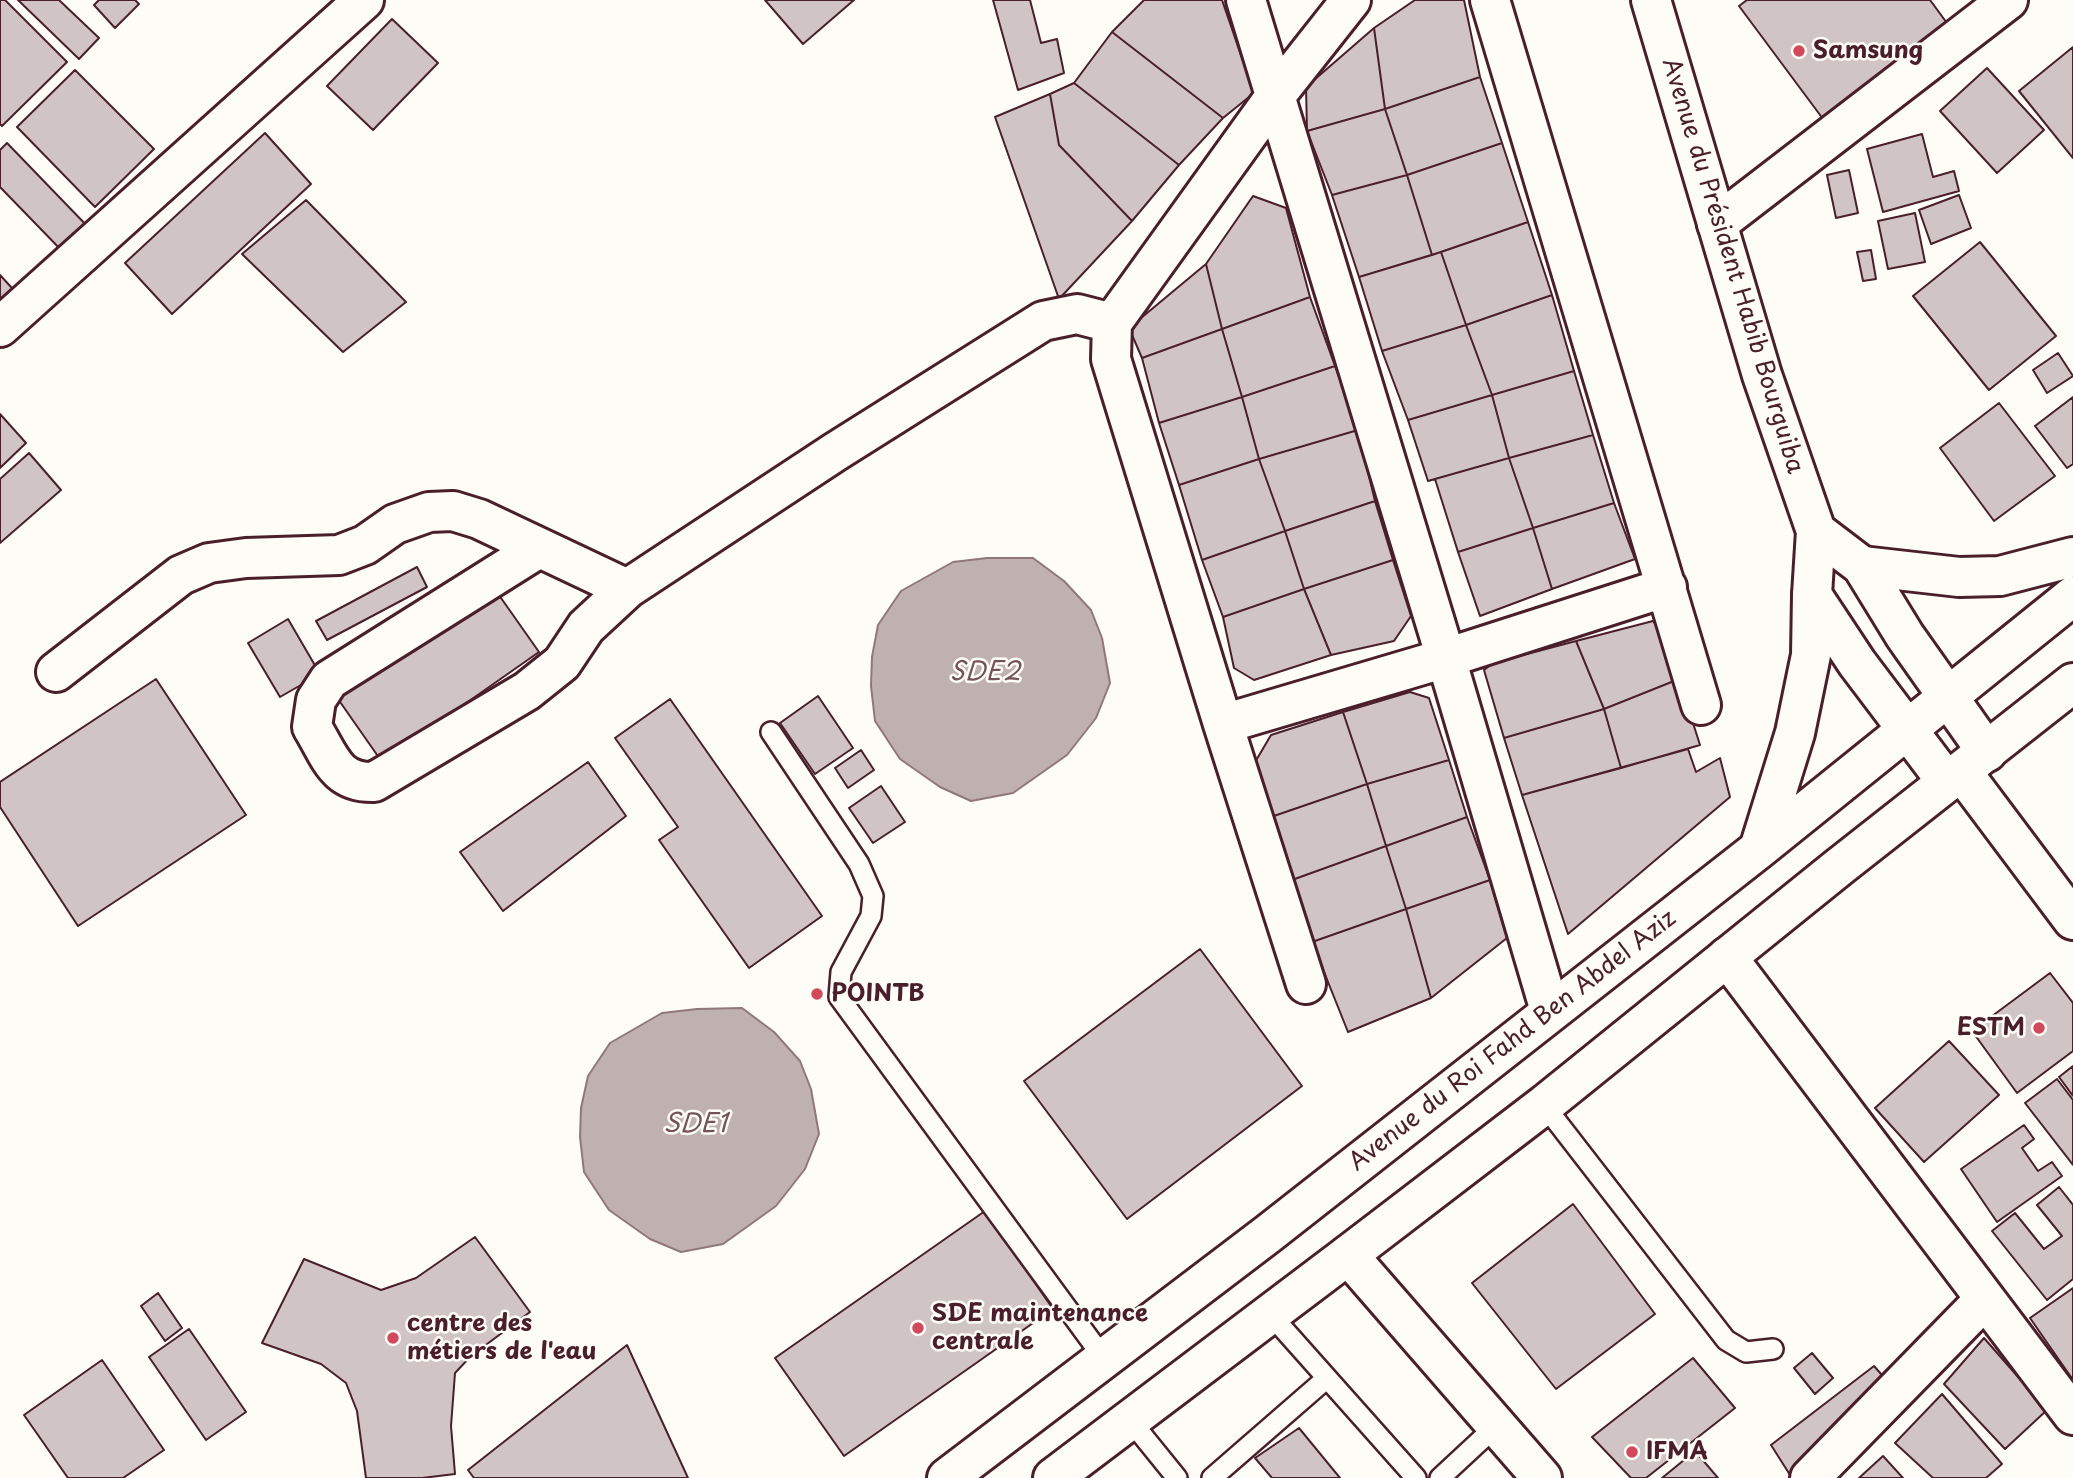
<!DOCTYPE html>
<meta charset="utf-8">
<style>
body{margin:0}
canvas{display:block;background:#fdfcf7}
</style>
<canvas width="2073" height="1478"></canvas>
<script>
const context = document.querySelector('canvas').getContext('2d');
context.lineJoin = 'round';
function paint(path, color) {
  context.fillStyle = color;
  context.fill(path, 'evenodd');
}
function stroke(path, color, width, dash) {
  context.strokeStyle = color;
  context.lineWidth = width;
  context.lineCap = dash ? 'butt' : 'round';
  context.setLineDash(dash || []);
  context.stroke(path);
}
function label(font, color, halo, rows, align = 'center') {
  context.font = font + ' "Playpen Sans",sans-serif';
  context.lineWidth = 5;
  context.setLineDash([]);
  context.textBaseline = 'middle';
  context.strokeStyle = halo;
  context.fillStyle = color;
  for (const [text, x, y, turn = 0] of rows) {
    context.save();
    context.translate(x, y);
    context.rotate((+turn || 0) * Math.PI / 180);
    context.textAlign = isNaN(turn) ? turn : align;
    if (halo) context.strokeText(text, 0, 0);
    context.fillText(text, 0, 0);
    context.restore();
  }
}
const water = new Path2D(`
 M 987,558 L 1033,558 L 1064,581 L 1091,610 L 1102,638 L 1110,683 L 1096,718 L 1067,755 L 1013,793 L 971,801 L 940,787 L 900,759 L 875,721 L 871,686 L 872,657 L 878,625 L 901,591 L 953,562 Z
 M 742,1008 L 774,1032 L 800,1061 L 811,1089 L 819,1134 L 805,1169 L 776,1206 L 723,1244 L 681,1252 L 650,1239 L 609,1210 L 584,1172 L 580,1137 L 581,1108 L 588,1076 L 610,1043 L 662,1013 L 697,1009 Z`);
const building = new Path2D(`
 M 0,0 L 5,0 L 67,62 L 2,126 L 0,124 Z
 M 18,0 L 59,0 L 99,38 L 79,59 Z
 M 99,0 L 135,0 L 139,4 L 115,28 L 94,5 Z
 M 765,0 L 854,0 L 803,44 Z
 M 993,0 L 1030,0 L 1041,43 L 1057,39 L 1064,73 L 1018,90 Z
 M 1144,0 L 1222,0 L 1254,93 L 1223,118 L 1112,32 Z
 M 1415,0 L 1464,0 L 1480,77 L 1385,109 L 1374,28 Z
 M 1747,0 L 1930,0 L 1955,34 L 1829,127 L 1739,6 Z
 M 392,19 L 438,63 L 373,130 L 327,86 Z
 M 1374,28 L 1385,109 L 1307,131 L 1306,87 Z
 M 1112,32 L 1223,118 L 1179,165 L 1074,83 Z
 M 2073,47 L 2073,158 L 2019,91 Z
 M 1987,68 L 2044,130 L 1997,173 L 1940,111 Z
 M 75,70 L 154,149 L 95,207 L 17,127 Z
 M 1480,77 L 1502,143 L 1407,175 L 1385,109 Z
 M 1074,83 L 1179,165 L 1132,221 L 1059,145 L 1050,94 Z
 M 1050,94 L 1059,145 L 1132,221 L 1059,299 L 995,117 Z
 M 1385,109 L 1407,175 L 1332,195 L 1307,131 Z
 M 265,133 L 311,184 L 172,314 L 125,263 Z
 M 1922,134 L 1933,177 L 1954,171 L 1959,191 L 1883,212 L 1867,149 Z
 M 7,143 L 91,230 L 65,254 L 0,187 L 0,150 Z
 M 1502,143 L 1528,222 L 1432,255 L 1407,175 Z
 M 1849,170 L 1858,213 L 1836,218 L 1827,175 Z
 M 1407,175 L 1432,255 L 1359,277 L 1332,195 Z
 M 1959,195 L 1971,228 L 1931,244 L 1919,210 Z
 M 1253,196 L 1286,208 L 1310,297 L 1222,329 L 1206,264 Z
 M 306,200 L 406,302 L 343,352 L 242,254 Z
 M 1915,213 L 1925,262 L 1888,269 L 1878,221 Z
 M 1528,222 L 1552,295 L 1466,325 L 1441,252 Z
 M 1980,242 L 2056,336 L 1989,390 L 1913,296 Z
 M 1871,250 L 1876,279 L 1863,281 L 1857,252 Z
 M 1441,252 L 1466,325 L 1382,351 L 1359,277 Z
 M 1206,264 L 1222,329 L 1142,358 L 1129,328 Z
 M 0,275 L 22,299 L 0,319 Z
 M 1552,295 L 1574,371 L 1492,395 L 1466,325 Z
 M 1310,297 L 1335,366 L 1242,397 L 1222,329 Z
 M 1466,325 L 1492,395 L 1408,420 L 1382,351 Z
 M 1222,329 L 1242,397 L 1159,423 L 1142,358 Z
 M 2058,353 L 2073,376 L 2047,393 L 2033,370 Z
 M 1335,366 L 1358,430 L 1259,459 L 1242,397 Z
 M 1574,371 L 1593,435 L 1509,458 L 1492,395 Z
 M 1492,395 L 1509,458 L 1428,481 L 1408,420 Z
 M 1242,397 L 1259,459 L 1179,485 L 1159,423 Z
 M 2073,397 L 2073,464 L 2067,468 L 2035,426 Z
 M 1999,403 L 2055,476 L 1994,521 L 1940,448 Z
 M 0,414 L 26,443 L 0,468 Z
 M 1358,430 L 1375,501 L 1285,531 L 1259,459 Z
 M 1593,435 L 1614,503 L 1533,528 L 1509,458 Z
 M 29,453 L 61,490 L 0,543 L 0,479 Z
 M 1509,458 L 1533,528 L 1458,552 L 1435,479 Z
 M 1259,459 L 1285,531 L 1202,560 L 1179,485 Z
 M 1375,501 L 1393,560 L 1304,589 L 1285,531 Z
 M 1614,503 L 1635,559 L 1552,589 L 1533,528 Z
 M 1533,528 L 1552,589 L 1480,616 L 1458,552 Z
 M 1285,531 L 1304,589 L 1223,617 L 1202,560 Z
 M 1393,560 L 1411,616 L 1394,641 L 1331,655 L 1304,589 Z
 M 417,567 L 427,587 L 327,640 L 316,621 Z
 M 494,588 L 539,652 L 382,762 L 338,699 Z
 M 1304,589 L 1331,655 L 1254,680 L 1234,668 L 1223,617 Z
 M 288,619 L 320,674 L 280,697 L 248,643 Z
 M 1653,621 L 1664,636 L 1679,679 L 1604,709 L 1576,641 Z
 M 1576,641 L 1604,709 L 1504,738 L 1484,670 L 1493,663 Z
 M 156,679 L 246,815 L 78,926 L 0,807 L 0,782 Z
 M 1679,679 L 1700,745 L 1621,768 L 1604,709 Z
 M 1410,692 L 1429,698 L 1449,760 L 1367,784 L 1343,712 Z
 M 818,696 L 853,748 L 815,774 L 780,723 Z
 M 670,699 L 822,916 L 749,968 L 659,840 L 678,827 L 615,738 Z
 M 1604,709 L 1621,768 L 1522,795 L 1504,738 Z
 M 1343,712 L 1367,784 L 1268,818 L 1251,769 L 1271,735 Z
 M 1688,749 L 1696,772 L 1720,758 L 1730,797 L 1568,934 L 1522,795 Z
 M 861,750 L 874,770 L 848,788 L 835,768 Z
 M 1449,760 L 1467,817 L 1386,846 L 1367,784 Z
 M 588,762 L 626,816 L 503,911 L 460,852 Z
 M 1367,784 L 1386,846 L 1292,880 L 1268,818 Z
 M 881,786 L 905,822 L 873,843 L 849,808 Z
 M 1467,817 L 1490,880 L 1406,909 L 1386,846 Z
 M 1386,846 L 1406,909 L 1312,942 L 1292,880 Z
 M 1490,880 L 1507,938 L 1431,998 L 1406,909 Z
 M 1406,909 L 1431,998 L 1348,1032 L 1312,942 Z
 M 1200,949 L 1302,1086 L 1127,1219 L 1024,1081 Z
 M 2050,973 L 2073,1003 L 2073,1051 L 2017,1093 L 1972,1031 Z
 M 1949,1041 L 1999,1095 L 1924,1162 L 1875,1108 Z
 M 2073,1066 L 2073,1096 L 2059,1077 Z
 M 2057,1079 L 2073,1100 L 2073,1165 L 2025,1103 Z
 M 2024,1125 L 2034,1139 L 2022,1148 L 2038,1171 L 2052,1162 L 2062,1176 L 1997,1222 L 1961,1169 Z
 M 2059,1187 L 2073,1205 L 2073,1279 L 2047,1300 L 1992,1231 L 2015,1213 L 2044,1249 L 2062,1236 L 2037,1205 Z
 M 1573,1204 L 1655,1314 L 1556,1389 L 1472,1283 Z
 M 985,1211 L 1053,1309 L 844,1456 L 775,1358 Z
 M 475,1237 L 530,1312 L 471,1356 L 455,1373 L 451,1426 L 455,1474 L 422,1478 L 366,1478 L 357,1411 L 346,1383 L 321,1364 L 262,1343 L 304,1259 L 381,1290 L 416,1278 Z
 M 2073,1288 L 2073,1380 L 2030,1318 Z
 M 158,1293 L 182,1328 L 165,1341 L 141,1306 Z
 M 189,1329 L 246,1412 L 206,1440 L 149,1357 Z
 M 1984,1338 L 2047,1410 L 2005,1449 L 1944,1384 Z
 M 627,1345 L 688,1478 L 474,1478 L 468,1470 Z
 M 1812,1353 L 1833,1378 L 1815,1394 L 1794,1368 Z
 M 1693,1358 L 1735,1408 L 1646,1478 L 1631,1478 L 1592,1437 Z
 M 102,1360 L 164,1450 L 123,1478 L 68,1478 L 24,1415 Z
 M 1874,1366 L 1888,1382 L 1792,1478 L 1771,1445 Z
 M 1942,1394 L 2002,1464 L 1986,1478 L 1933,1478 L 1895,1443 Z
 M 1299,1428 L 1340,1478 L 1272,1478 L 1255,1458 Z
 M 1695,1451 L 1718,1478 L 1662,1478 Z
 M 1883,1456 L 1903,1478 L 1859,1478 Z`);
const service = new Path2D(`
 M 771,732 L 859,864 L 873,896 L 871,916 L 841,972 L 839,997 L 1105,1360
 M 1544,1105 L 1726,1340 L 1746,1352 L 1773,1349
 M 1271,1315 L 1416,1478
 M 1130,1420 L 1177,1478
 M 1212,1478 L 1327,1378
 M 1440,1478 L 1496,1426`);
const minor = new Path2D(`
 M 1246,0 L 1446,658 L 1550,1011
 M 1490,0 L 1701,705
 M 1717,224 L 2008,0
 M 0,327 L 364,0
 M 539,548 L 329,680 L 316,700 L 312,727 C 330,756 335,783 374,782 L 527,691 L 562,663 L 586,627 L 627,589 L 835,452 L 1043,321 L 1077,314 L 1112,323
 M 56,672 L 181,575 L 209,563 L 246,558 L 339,555 L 365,545 L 395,524 L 429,512 L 453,511 L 479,519 L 627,589
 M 1223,724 L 1446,658 L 1667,587
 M 1962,772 L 2073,920
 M 1727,957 L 2073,1415
 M 1306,984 L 1223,724 L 1111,359 L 1112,323 L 1276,95 L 1351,0
 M 1348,1255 L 1542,1478
 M 1810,1478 L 1985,1299`);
const secondary = new Path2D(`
 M 1651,0 L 1762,375 L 1816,531 L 1812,595 L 1857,663 L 1947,782
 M 1816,531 L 1862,566 L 1905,636 L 1987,752`);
const primary = new Path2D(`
 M 1862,566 L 1959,577 L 2000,576 L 2073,557
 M 1759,849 L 1795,733 L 1811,655 L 1812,595
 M 947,1478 L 1268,1234 L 1759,849 L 2073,596
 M 1053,1478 L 1348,1255 L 1544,1105 L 1839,867 L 2073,683`);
const markers = [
 [1799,51,7,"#d1495b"],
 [817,994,7,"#d1495b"],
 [2039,1028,7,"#d1495b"],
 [918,1328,7,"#d1495b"],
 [393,1338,7,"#d1495b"],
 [1632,1452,7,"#d1495b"]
];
const poiNames = [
 ["Samsung",1813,51],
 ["POINTB",831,994],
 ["ESTM",2025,1028,"right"],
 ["SDE maintenance",932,1314],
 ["centrale",932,1342],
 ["centre des",407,1324],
 ["métiers de l'eau",407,1352],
 ["IFMA",1646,1452]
];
const streetNames = [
 ["Avenue du Président Habib Bourguiba",1732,266,73],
 ["Avenue du Roi Fahd Ben Abdel Aziz",1513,1041,-38]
];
const waterNames = [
 ["SDE2",985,673],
 ["SDE1",695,1125]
];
paint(water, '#c0b1b1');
stroke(water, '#91777b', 2);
paint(building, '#d0c5c4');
stroke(building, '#4a1f2b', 2);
stroke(service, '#4a1f2b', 24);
stroke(minor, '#4a1f2b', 44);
stroke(secondary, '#4a1f2b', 44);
stroke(primary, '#4a1f2b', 44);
stroke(service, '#fdfcf7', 19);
stroke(minor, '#fdfcf7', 38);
stroke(secondary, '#fdfcf7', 38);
stroke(primary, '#fdfcf7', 38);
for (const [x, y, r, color] of markers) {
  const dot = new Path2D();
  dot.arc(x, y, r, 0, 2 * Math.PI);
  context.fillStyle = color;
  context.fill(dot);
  stroke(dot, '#fdfcf7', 2.5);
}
label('bold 24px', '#4a1f2b', '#fdfcf7', poiNames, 'left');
label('24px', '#4a1f2b', '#fdfcf7', streetNames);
label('italic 26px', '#73525a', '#fdfcf7', waterNames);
</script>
